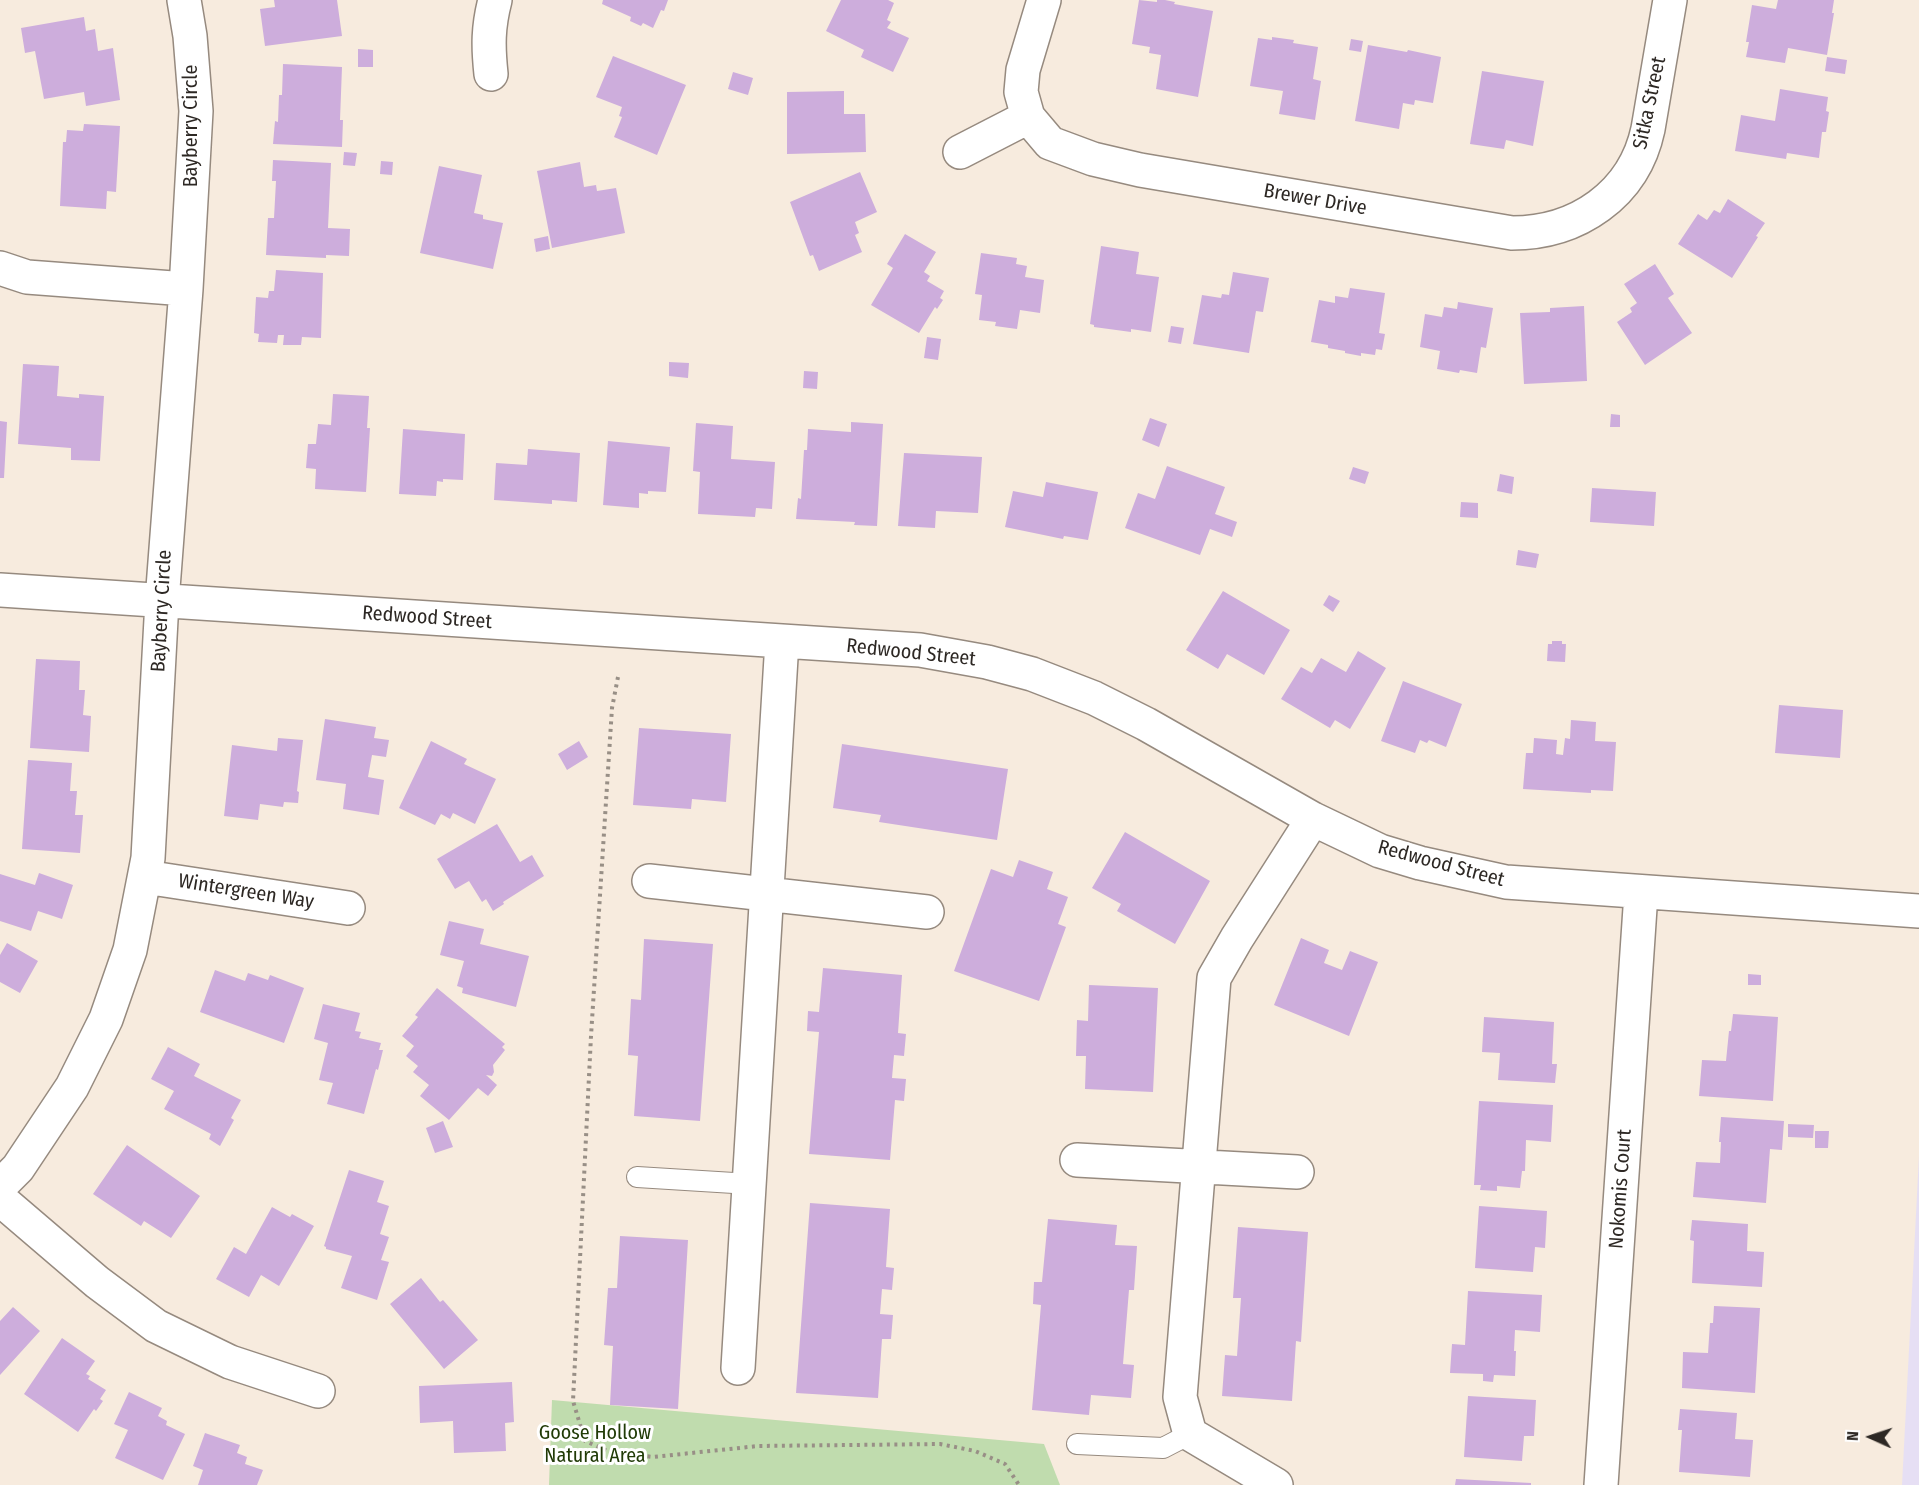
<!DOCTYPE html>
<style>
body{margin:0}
#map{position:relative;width:1919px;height:1485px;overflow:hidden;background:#f7ebde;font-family:"Fira Sans Condensed",sans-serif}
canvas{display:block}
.north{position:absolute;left:1841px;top:1407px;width:60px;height:60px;-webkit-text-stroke:4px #fff;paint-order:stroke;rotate:273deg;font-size:16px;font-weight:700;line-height:24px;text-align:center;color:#2d2824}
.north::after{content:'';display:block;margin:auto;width:21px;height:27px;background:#2d2824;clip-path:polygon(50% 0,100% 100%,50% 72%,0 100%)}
</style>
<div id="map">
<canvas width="1919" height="1485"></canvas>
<div class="north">N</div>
</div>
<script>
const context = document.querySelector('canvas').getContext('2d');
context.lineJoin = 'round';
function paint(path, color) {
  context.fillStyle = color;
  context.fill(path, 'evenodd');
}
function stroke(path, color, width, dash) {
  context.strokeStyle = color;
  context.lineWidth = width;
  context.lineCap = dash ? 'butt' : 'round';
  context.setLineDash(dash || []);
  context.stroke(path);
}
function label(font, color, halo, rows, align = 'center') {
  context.font = font + ' "Fira Sans Condensed",sans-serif';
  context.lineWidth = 6;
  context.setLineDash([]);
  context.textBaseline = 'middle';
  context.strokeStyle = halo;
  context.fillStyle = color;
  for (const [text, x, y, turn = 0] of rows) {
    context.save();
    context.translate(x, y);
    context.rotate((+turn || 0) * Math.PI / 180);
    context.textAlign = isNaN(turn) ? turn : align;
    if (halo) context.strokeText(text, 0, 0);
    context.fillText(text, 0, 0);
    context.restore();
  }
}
const commercial = new Path2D(`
 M 1919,1156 L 1919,1485 L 1902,1485 Z`);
const green = new Path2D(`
 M 552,1400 L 1044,1444 L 1060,1485 L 549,1485 Z`);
const building = new Path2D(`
 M 274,0 L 337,0 L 342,36 L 265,46 L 260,9 L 275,7 Z
 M 603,0 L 668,0 L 664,11 L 661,10 L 653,28 L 643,23 L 641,26 L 630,21 L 631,17 L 602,4 Z
 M 841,0 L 888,0 L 894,3 L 887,20 L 891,22 L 887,28 L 909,38 L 893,72 L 861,57 L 864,50 L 826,31 Z
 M 1139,0 L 1157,2 L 1157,0 L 1165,0 L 1175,2 L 1174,4 L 1213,11 L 1198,97 L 1156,89 L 1161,55 L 1149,53 L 1150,47 L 1132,44 Z
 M 1778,0 L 1834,0 L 1832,13 L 1834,13 L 1827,55 L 1788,48 L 1785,63 L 1746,57 L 1749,42 L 1746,42 L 1752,5 L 1776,9 Z
 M 84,17 L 86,31 L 95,29 L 98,51 L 113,48 L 120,100 L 86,106 L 84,92 L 44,99 L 35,51 L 25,53 L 21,28 Z
 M 1272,37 L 1294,40 L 1293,43 L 1318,47 L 1313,79 L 1321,81 L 1315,120 L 1279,114 L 1283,91 L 1250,86 L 1258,38 L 1272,40 Z
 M 1351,39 L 1363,41 L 1361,52 L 1349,50 Z
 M 1368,45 L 1407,52 L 1408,50 L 1441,57 L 1433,103 L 1415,100 L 1414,105 L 1403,103 L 1399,129 L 1355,121 Z
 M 358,49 L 373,50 L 373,67 L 358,67 Z
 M 613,56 L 686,85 L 657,155 L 614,137 L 622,117 L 619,116 L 622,107 L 596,97 Z
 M 1827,57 L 1847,60 L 1845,74 L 1825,71 Z
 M 283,64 L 342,67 L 340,120 L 343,120 L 342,147 L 273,144 L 275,121 L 278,122 L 279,95 L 282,95 Z
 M 1482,71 L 1544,81 L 1533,146 L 1506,140 L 1504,149 L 1470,144 Z
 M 733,72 L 753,78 L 748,95 L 728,89 Z
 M 1780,89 L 1828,97 L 1826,111 L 1829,112 L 1826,132 L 1822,132 L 1819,158 L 1787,153 L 1786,159 L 1735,151 L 1741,115 L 1775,121 Z
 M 844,91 L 844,114 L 865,114 L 866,152 L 787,154 L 787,92 Z
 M 84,124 L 120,126 L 116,192 L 107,191 L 106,209 L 60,206 L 63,142 L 66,142 L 67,130 L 83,131 Z
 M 344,152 L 357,153 L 355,166 L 343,165 Z
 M 273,160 L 331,163 L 328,228 L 350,229 L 349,256 L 326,255 L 326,258 L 266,255 L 268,218 L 274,218 L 276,181 L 272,181 Z
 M 381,161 L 393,162 L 392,175 L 380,174 Z
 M 580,162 L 584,187 L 596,185 L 597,191 L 616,188 L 625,233 L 552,248 L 537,171 Z
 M 439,166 L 482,175 L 474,213 L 483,215 L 483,219 L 503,223 L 493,269 L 420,253 Z
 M 860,172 L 877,212 L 855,222 L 859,233 L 855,235 L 862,252 L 819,271 L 813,255 L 810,256 L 790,202 Z
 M 1728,199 L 1765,223 L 1756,236 L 1758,237 L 1732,278 L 1678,244 L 1698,214 L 1707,220 L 1714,210 L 1720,213 Z
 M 905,234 L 936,252 L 924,272 L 930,276 L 927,281 L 944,291 L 940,298 L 943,300 L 937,309 L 935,307 L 919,333 L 871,305 L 893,268 L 887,264 Z
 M 548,236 L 550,249 L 536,252 L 534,239 Z
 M 1101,246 L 1139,252 L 1136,274 L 1159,277 L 1151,332 L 1131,329 L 1131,332 L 1094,327 L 1094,325 L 1090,324 Z
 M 981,253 L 1017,258 L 1016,264 L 1027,266 L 1025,277 L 1044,280 L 1040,313 L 1020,310 L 1017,329 L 995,326 L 996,322 L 979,320 L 982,295 L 975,294 Z
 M 1655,264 L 1674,294 L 1668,298 L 1692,333 L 1645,365 L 1617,322 L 1632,312 L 1630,308 L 1637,303 L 1624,284 Z
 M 276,270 L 323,273 L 321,338 L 302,337 L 301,345 L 283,345 L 284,335 L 278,335 L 277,343 L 258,342 L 259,334 L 254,333 L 256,297 L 268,298 L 269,291 L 274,291 Z
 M 1233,272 L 1269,278 L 1263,312 L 1256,311 L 1249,353 L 1193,344 L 1202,295 L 1221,298 L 1222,294 L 1229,295 Z
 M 1350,288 L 1385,293 L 1379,333 L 1385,334 L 1382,350 L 1376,349 L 1375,355 L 1361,353 L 1361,356 L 1345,353 L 1345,351 L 1328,348 L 1328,345 L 1311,342 L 1319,300 L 1335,303 L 1335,296 L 1348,298 Z
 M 1458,302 L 1493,308 L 1486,348 L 1481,347 L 1477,373 L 1460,370 L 1459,373 L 1437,369 L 1440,351 L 1420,347 L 1425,314 L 1442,317 L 1444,307 L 1457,309 Z
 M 1584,306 L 1587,381 L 1524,384 L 1520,313 L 1550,312 L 1550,308 Z
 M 1171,326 L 1184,328 L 1181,344 L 1168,342 Z
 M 927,337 L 941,339 L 938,360 L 924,358 Z
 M 669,362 L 689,363 L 688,378 L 669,376 Z
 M 23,364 L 59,366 L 57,396 L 79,398 L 79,394 L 104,396 L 100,461 L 71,460 L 71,448 L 18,444 Z
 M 804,371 L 818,372 L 817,389 L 803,388 Z
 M 333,394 L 369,396 L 367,428 L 370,428 L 366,492 L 315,489 L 316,469 L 306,468 L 308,444 L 316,444 L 318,424 L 331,425 Z
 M 1611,414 L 1620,415 L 1620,427 L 1610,427 Z
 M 1150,418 L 1167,424 L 1159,447 L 1142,440 Z
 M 0,421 L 7,422 L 4,478 L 0,478 Z
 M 851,422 L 883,424 L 877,526 L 854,525 L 855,522 L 796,519 L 798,498 L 801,499 L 804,450 L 807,450 L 808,429 L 851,432 Z
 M 696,423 L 733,426 L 731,459 L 775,462 L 772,509 L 756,508 L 755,517 L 698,514 L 700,472 L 693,471 Z
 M 403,429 L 465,434 L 463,480 L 443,479 L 443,482 L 437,481 L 436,496 L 399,494 Z
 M 608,441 L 670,447 L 666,492 L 648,491 L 648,494 L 639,493 L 639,508 L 603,505 Z
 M 528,449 L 580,453 L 577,502 L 552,500 L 552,504 L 494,500 L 496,463 L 527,465 Z
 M 904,453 L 982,457 L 978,513 L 936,511 L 935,528 L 898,526 Z
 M 1167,466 L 1225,487 L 1215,514 L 1237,522 L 1232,537 L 1210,529 L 1200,555 L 1125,528 L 1138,493 L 1155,499 Z
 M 1353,467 L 1369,472 L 1365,484 L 1349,479 Z
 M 1500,474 L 1514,477 L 1512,494 L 1497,491 Z
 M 1046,482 L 1098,492 L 1088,540 L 1064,536 L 1063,539 L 1005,527 L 1013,491 L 1043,497 Z
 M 1592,488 L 1656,492 L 1654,526 L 1590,522 Z
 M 1461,502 L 1478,503 L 1478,518 L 1460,517 Z
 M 1518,550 L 1539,554 L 1536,568 L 1516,565 Z
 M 1223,591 L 1290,630 L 1264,675 L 1227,654 L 1218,669 L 1186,650 Z
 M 1329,595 L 1340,601 L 1333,612 L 1323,605 Z
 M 1552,641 L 1562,641 L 1562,644 L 1566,644 L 1565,662 L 1547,661 L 1548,644 L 1552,644 Z
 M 1358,651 L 1386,668 L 1350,729 L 1335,720 L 1330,728 L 1281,699 L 1301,667 L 1312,673 L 1321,658 L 1346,672 Z
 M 36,659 L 80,661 L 79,690 L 85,690 L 83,715 L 91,716 L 89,752 L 30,748 Z
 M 1403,681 L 1462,704 L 1446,747 L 1429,740 L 1427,743 L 1420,740 L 1415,753 L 1381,741 Z
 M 1779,705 L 1843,710 L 1840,758 L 1775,753 Z
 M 325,719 L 376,727 L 374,738 L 389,740 L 386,757 L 372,755 L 368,777 L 384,780 L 379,815 L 343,809 L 346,784 L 316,780 Z
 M 1571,720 L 1596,722 L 1595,741 L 1616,742 L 1613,791 L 1591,790 L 1591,793 L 1523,789 L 1526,753 L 1533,753 L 1534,738 L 1557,740 L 1556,754 L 1563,755 L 1565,738 L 1570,739 Z
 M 639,728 L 731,734 L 726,802 L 692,799 L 691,809 L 633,805 Z
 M 278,738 L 303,740 L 297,791 L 299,792 L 298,803 L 284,802 L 283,807 L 260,804 L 258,820 L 224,816 L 232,745 L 277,751 Z
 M 431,741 L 467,759 L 464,764 L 496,779 L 475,824 L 453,813 L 450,819 L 441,814 L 435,825 L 399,808 Z
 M 579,741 L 588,757 L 567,770 L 558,754 Z
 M 842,744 L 1008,769 L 997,840 L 879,822 L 881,815 L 833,808 Z
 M 28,760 L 72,763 L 70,791 L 77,791 L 75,815 L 83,815 L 80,853 L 22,849 Z
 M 497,824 L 520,862 L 532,855 L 544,876 L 503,902 L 504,904 L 493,911 L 486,899 L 482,902 L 469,881 L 455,889 L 437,859 Z
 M 1125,832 L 1210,881 L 1175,944 L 1117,911 L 1121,904 L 1092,888 Z
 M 1019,860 L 1053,872 L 1047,889 L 1068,897 L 1058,924 L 1066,927 L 1039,1001 L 954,971 L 991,869 L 1013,877 Z
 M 39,873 L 73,885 L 62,919 L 38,911 L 31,931 L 0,921 L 0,874 L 35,885 Z
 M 449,921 L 484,929 L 480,944 L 529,956 L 516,1007 L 462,993 L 463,988 L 457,986 L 464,961 L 440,955 Z
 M 1301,938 L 1329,950 L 1324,963 L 1342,970 L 1350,951 L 1378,962 L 1349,1036 L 1274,1005 Z
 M 644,939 L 713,944 L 700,1121 L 634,1116 L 638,1056 L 628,1055 L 631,999 L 641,1000 Z
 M 7,943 L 38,961 L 20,993 L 0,982 L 0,955 Z
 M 823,968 L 902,975 L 898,1033 L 906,1034 L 904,1056 L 894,1055 L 892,1078 L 906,1079 L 904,1101 L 895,1100 L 890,1160 L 809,1154 L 819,1032 L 807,1031 L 808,1011 L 819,1012 Z
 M 215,970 L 245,981 L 248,973 L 268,980 L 270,975 L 304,988 L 284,1043 L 200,1012 Z
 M 1748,974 L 1761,975 L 1761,985 L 1748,985 Z
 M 1089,985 L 1158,988 L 1153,1092 L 1085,1089 L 1086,1056 L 1076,1056 L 1077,1020 L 1088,1021 Z
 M 437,988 L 505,1044 L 502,1047 L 505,1050 L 493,1065 L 494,1072 L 492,1076 L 486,1075 L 497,1085 L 488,1096 L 478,1088 L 449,1120 L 420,1096 L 429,1085 L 413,1072 L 418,1066 L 406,1056 L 414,1046 L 402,1036 L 418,1017 L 415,1015 Z
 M 323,1004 L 360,1013 L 355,1031 L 361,1032 L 359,1038 L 381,1043 L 379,1050 L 383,1050 L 378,1070 L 376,1069 L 364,1114 L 327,1104 L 333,1083 L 319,1080 L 328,1043 L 314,1039 Z
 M 1733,1014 L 1778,1017 L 1773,1101 L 1699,1096 L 1702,1060 L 1726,1061 L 1729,1031 L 1731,1031 Z
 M 1484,1017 L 1554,1022 L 1552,1064 L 1557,1064 L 1555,1083 L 1498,1080 L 1500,1053 L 1482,1052 Z
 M 168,1047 L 200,1064 L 194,1076 L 241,1100 L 231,1118 L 234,1120 L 220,1146 L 209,1139 L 211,1134 L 164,1109 L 174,1091 L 151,1079 Z
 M 1479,1101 L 1553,1105 L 1551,1142 L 1526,1140 L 1525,1171 L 1522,1171 L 1520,1188 L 1497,1186 L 1497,1191 L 1480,1190 L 1481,1185 L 1474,1185 Z
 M 1721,1117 L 1784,1121 L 1782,1150 L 1770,1149 L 1766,1203 L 1693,1197 L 1696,1162 L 1720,1163 L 1721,1142 L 1719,1142 Z
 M 443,1121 L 453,1147 L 435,1153 L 426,1128 Z
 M 1788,1124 L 1814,1125 L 1813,1138 L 1788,1137 Z
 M 1815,1131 L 1829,1131 L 1828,1148 L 1815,1148 Z
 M 127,1145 L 200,1196 L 171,1238 L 144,1221 L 141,1226 L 93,1194 Z
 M 349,1170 L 384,1181 L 377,1202 L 389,1206 L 380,1234 L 389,1237 L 381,1260 L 389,1262 L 377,1300 L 341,1288 L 352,1256 L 326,1249 L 326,1247 L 324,1246 Z
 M 810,1203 L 890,1209 L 886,1267 L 894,1268 L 892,1290 L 882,1289 L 880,1314 L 893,1315 L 891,1339 L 882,1339 L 878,1398 L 796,1393 Z
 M 1479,1206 L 1547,1211 L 1545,1248 L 1535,1247 L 1533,1272 L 1475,1268 Z
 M 272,1207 L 290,1217 L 292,1214 L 314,1226 L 279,1286 L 261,1275 L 249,1297 L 216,1279 L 234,1247 L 246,1254 Z
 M 1048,1219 L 1117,1225 L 1115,1245 L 1137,1246 L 1134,1290 L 1129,1290 L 1123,1364 L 1134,1365 L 1131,1398 L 1091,1395 L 1089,1415 L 1032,1410 L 1041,1305 L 1033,1304 L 1034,1282 L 1042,1282 Z
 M 1692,1220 L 1748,1224 L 1747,1251 L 1764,1252 L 1762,1287 L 1692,1283 L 1694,1241 L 1690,1240 Z
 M 1238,1227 L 1308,1232 L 1301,1342 L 1296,1341 L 1292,1401 L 1222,1396 L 1225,1355 L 1237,1356 L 1241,1298 L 1233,1298 Z
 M 620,1236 L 688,1240 L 678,1409 L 610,1405 L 613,1346 L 604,1345 L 608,1288 L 617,1288 Z
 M 421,1278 L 440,1302 L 443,1300 L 478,1340 L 444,1369 L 390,1304 Z
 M 1468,1291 L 1542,1295 L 1540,1332 L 1515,1330 L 1514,1351 L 1516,1351 L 1515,1376 L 1494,1375 L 1493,1382 L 1483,1381 L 1483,1374 L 1450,1373 L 1452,1344 L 1465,1345 Z
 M 1714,1306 L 1760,1308 L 1755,1393 L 1682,1388 L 1683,1352 L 1708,1353 L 1710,1323 L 1713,1323 Z
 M 13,1307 L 40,1331 L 0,1375 L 0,1321 Z
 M 62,1338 L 95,1361 L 86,1374 L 90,1376 L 88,1379 L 106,1390 L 100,1399 L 103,1401 L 96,1411 L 94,1409 L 78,1432 L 24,1394 Z
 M 512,1382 L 514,1422 L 505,1423 L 506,1451 L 454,1453 L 453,1421 L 420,1423 L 419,1386 Z
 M 129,1392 L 162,1408 L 158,1416 L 167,1421 L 166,1425 L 185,1434 L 163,1480 L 115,1458 L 128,1430 L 114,1424 Z
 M 1468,1396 L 1536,1400 L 1534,1436 L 1524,1436 L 1522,1461 L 1464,1457 Z
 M 1680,1409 L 1737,1413 L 1735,1439 L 1753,1440 L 1750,1477 L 1679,1472 L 1682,1430 L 1678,1430 Z
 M 205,1433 L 240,1445 L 237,1453 L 247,1457 L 245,1464 L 263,1470 L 257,1485 L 198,1485 L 203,1470 L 193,1466 Z
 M 1456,1479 L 1531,1483 L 1531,1485 L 1455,1485 Z`);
const path = new Path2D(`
 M 618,677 L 612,708 L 591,1036 L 573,1401 L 585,1441 L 610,1452 L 653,1457 L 758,1446 L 940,1444 L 975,1451 L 1005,1464 L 1019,1485`);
const lane = new Path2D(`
 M 637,1177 L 750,1184
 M 1077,1444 L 1163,1448 L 1190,1434`);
const street = new Path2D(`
 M 1044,0 L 1023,70 L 1021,92 L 1028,117 L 1050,143 L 1093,159 L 1140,170 L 1512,233 C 1577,233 1634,195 1648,129 L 1670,0
 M 491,74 C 488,46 488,27 495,0
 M 960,152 L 1028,117
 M 0,268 L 27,277 L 186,289
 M 0,590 L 920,650 L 987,662 L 1032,674 L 1094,698 L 1146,724 L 1313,819 L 1380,851 L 1420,863 L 1506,882 L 1919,911
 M 145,877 L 348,908
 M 649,881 L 927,912
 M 1077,1160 L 1297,1172
 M 0,1186 L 18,1168 L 72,1087 L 106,1019 L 130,950 L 148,858 L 162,601 L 186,289 L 196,111 L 190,36 L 184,0
 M 0,1199 L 97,1282 L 156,1326 L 230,1362 L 318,1391
 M 738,1368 L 782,641
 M 1276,1485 L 1190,1434 L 1180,1397 L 1214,978 L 1237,938 L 1313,819
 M 1601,1485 L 1641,893`);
const streetNames = [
 ["Sitka Street",1650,103,-78],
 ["Bayberry Circle",191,126,-90],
 ["Brewer Drive",1315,200,10],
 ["Bayberry Circle",162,611,-87],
 ["Redwood Street",427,618,4],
 ["Redwood Street",911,653,6],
 ["Redwood Street",1441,864,15],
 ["Wintergreen Way",246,892,9],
 ["Nokomis Court",1621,1189,-86]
];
const parkNames = [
 ["Goose Hollow",595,1433],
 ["Natural Area",595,1456]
];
paint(commercial, '#e6dff4');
paint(green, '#c0dcae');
paint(building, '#cdaddc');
stroke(lane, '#968a7f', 22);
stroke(street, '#968a7f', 36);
stroke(path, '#988f86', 4, [3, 4.5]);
stroke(lane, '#fff', 20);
stroke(street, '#fff', 33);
label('20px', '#2d2824', '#fff', streetNames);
label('20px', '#213b07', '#fff', parkNames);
</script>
